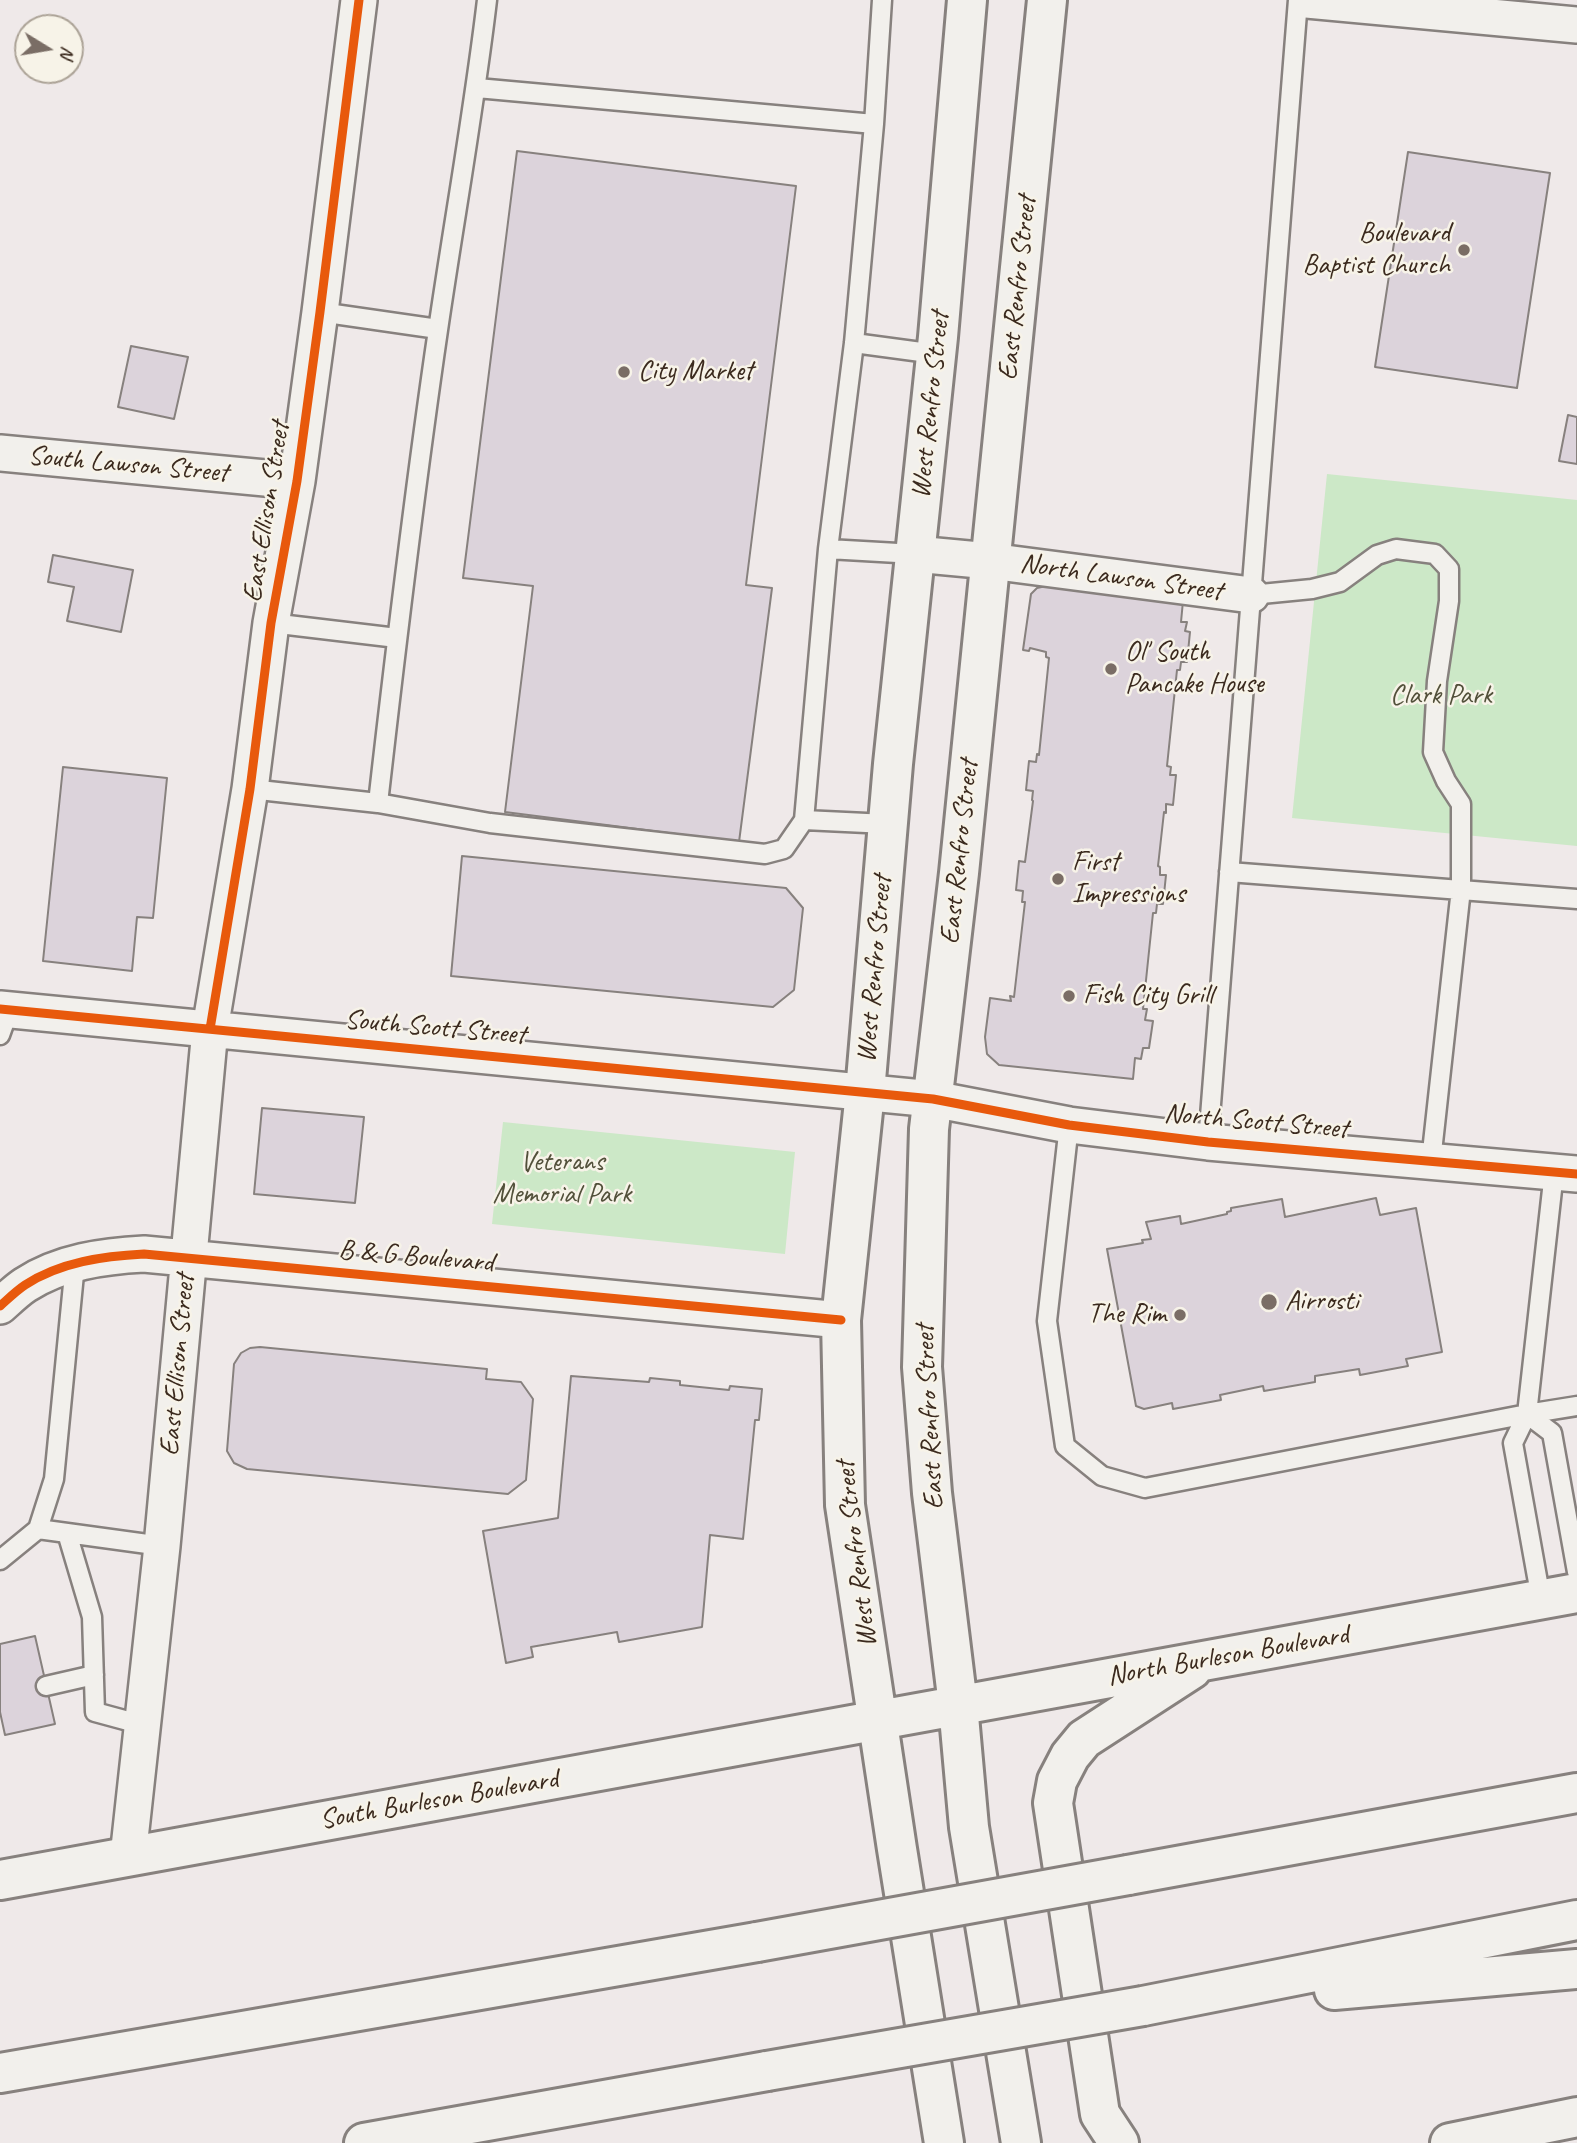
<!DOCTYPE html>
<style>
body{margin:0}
#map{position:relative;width:1577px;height:2143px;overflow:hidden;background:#efe9e9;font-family:Caveat,sans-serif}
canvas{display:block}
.north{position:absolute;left:14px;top:14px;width:70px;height:70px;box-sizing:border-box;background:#f7f3e8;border:2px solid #aca397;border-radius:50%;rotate:101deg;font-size:19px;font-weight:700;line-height:28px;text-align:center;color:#3b2a1e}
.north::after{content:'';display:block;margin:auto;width:24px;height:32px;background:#7a6d65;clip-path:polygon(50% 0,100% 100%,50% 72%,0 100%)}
</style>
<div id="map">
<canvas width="1577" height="2143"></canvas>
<div class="north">N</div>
</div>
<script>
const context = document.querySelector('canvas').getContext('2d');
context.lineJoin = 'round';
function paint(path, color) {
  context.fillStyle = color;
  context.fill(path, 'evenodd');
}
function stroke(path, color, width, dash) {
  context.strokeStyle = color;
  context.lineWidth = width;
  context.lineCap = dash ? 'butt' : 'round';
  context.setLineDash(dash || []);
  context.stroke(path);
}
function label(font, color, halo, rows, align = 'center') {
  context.font = font + ' Caveat,sans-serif';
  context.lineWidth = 5;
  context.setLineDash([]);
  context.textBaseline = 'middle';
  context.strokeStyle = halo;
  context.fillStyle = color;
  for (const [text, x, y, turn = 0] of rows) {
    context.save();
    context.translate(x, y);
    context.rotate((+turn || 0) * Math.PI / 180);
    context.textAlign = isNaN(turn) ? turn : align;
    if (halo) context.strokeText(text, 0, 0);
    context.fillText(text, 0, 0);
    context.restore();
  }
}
const green = new Path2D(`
 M 1327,474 L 1577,500 L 1577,846 L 1292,818 Z
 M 503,1122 L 795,1152 L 785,1254 L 492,1224 Z`);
const building = new Path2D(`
 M 517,151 L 796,186 L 746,585 L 772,588 L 739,842 L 505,812 L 533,586 L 463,578 Z
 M 1408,152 L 1550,173 L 1517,388 L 1375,367 Z
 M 131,346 L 188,357 L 174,419 L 118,407 Z
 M 1568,415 L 1577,417 L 1577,464 L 1559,461 Z
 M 53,555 L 133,570 L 121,632 L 67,621 L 74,587 L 48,582 Z
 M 1051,585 L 1183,601 L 1181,622 L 1187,622 L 1185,631 L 1190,632 L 1187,662 L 1181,662 L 1180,670 L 1177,670 L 1167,766 L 1171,767 L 1170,775 L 1176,775 L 1173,805 L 1166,804 L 1166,813 L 1164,812 L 1158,866 L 1160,867 L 1160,875 L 1166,875 L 1163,904 L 1157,904 L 1156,913 L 1153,913 L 1143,1009 L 1147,1009 L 1145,1020 L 1153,1021 L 1149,1048 L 1143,1048 L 1141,1059 L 1135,1058 L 1133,1079 L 999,1065 L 987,1054 L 985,1037 L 990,998 L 1011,1001 L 1010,996 L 1014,997 L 1025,902 L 1022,902 L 1023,891 L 1016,890 L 1019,861 L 1025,862 L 1033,801 L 1032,800 L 1033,791 L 1026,790 L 1029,761 L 1036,762 L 1037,754 L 1039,755 L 1049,658 L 1046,657 L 1046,652 L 1030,648 L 1029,651 L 1023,650 L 1031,594 L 1037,588 Z
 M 63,767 L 167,778 L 153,918 L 137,917 L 132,971 L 43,961 Z
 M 462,856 L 786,888 L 803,908 L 794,990 L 773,1007 L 451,976 Z
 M 262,1108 L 364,1117 L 355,1203 L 254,1194 Z
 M 1376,1198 L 1380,1215 L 1416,1208 L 1442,1352 L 1406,1359 L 1408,1366 L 1360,1375 L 1359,1369 L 1315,1376 L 1315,1382 L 1264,1391 L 1263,1386 L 1220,1395 L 1221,1400 L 1173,1409 L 1172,1403 L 1144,1409 L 1136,1406 L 1107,1249 L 1143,1243 L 1142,1240 L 1151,1239 L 1146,1222 L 1180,1216 L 1181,1224 L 1227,1214 L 1227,1212 L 1231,1211 L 1231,1208 L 1282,1199 L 1285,1217 Z
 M 260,1347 L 487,1369 L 486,1379 L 521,1382 L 533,1399 L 526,1480 L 508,1494 L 247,1469 L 234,1463 L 227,1451 L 234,1364 L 241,1353 L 250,1348 Z
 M 571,1376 L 649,1382 L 650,1378 L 680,1381 L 680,1385 L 729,1390 L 730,1386 L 762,1389 L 759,1420 L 755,1420 L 743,1539 L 710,1535 L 702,1627 L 619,1642 L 617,1632 L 531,1647 L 533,1657 L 506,1663 L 483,1531 L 558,1518 Z
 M 35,1636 L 55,1724 L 5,1735 L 0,1712 L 0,1644 Z`);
const service = new Path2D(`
 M 882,0 L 874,124 L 854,343 L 828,549 L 804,820 L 887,824
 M 477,88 L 874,124
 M 320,312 L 438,329
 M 854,343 L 936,354
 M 828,549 L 915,554
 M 1251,595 L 1312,589 L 1340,582 L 1377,555 L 1396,549 L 1435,554 L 1449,569 L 1449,601 L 1437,681 L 1433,752 L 1446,781 L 1461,804 L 1461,889 L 1431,1161
 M 271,623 L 397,638
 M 250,789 L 378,803 C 396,645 415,487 438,330 C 454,220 474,111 487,0
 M 378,803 L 490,823 L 765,854 L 784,849 L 804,820
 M 1229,872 L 1577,899
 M 0,1035 L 9,1010
 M 1069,1125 L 1047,1321 L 1065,1446 L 1102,1476 L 1145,1488 L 1527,1414 L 1577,1406
 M 1208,1142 L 1298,0
 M 1527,1414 L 1552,1433 L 1577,1572
 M 38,1529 L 54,1479 L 75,1264
 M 67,1533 L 92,1617 L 95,1712 L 143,1725
 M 0,1560 L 38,1529 L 162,1546
 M 1541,1599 L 1513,1443 L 1527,1414 L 1554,1172
 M 46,1686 L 94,1675`);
const minor = new Path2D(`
 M 1307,0 L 1577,25
 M 0,453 L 297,481
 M 915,554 L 990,561 L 1251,595
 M 0,1009 L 933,1099 L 1069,1125 L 1208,1142 L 1577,1174
 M 0,1306 C 8,1299 16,1291 25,1285 C 60,1262 104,1256 144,1254 L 841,1320
 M 128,1857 L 162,1546 L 210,1029 L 250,789 L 271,623 L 297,481 L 320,312 L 359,0`);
const secondary = new Path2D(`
 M 0,1880 L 1577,1593
 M 944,2143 L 897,1849 L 845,1505 L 841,1320 L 865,1092 L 893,764 L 938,337 L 967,0
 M 1021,2143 L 969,1827 L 958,1705 L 932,1493 L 922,1367 L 929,1129 L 959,873 L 1047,0
 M 1119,2143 L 1100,2114 L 1053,1803 L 1057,1781 L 1070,1756 L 1084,1739 L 1192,1669
 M 1450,2143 L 1577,2117`);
const motorway = new Path2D(`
 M 1128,1875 L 1577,1793
 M 1334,1990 L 1577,1969
 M 1143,2006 L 1577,1920
 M 0,2073 L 757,1942
 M 364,2143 L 767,2071`);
const motorwayBridge = new Path2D(`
 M 757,1942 L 1128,1875
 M 767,2071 L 1143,2006`);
const cycleway = new Path2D(`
 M 0,1009 L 933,1099 L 1069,1125 L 1208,1142 L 1577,1174
 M 210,1029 L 250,789 L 271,623 L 297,481 L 320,312 L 359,0
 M 0,1306 C 8,1299 16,1291 25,1285 C 60,1262 104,1256 144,1254 L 841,1320`);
const markers = [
 [1464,250,7,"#7a6d65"],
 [624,372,7,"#7a6d65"],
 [1111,669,7,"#7a6d65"],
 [1058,879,7,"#7a6d65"],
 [1069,996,7,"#7a6d65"],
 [1269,1302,9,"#7a6d65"],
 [1180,1315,7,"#7a6d65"]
];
const poiNames = [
 ["Boulevard",1450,234,"right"],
 ["Baptist Church",1450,266,"right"],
 ["City Market",638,372],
 ["Ol' South",1125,653],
 ["Pancake House",1125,685],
 ["First",1072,863],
 ["Impressions",1072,895],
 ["Fish City Grill",1083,996],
 ["Airrosti",1285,1302],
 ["The Rim",1166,1315,"right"]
];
const streetNames = [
 ["East Renfro Street",1018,288,-84],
 ["West Renfro Street",931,405,-84],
 ["South Lawson Street",128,465,5],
 ["East Ellison Street",267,512,-81],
 ["North Lawson Street",1121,578,8],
 ["East Renfro Street",960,852,-84],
 ["West Renfro Street",875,969,-85],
 ["South Scott Street",435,1028,5],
 ["North Scott Street",1256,1122,5],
 ["B & G Boulevard",416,1257,5],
 ["East Ellison Street",178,1365,-85],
 ["East Renfro Street",930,1417,-93],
 ["West Renfro Street",857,1554,-97],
 ["North Burleson Boulevard",1228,1656,-10],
 ["South Burleson Boulevard",439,1800,-10]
];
const parkNames = [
 ["Clark Park",1441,696],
 ["Veterans",562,1163],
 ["Memorial Park",562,1195]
];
paint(green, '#cce8c7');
paint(building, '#dcd3db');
stroke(building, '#87817e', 2);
stroke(service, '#87817e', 23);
stroke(minor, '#87817e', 40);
stroke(secondary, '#87817e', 44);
stroke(motorway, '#87817e', 44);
stroke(service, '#f2f0ec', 18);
stroke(minor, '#f2f0ec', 35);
stroke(secondary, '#f2f0ec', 38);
stroke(motorway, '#f2f0ec', 38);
stroke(motorwayBridge, '#87817e', 44, []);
stroke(motorwayBridge, '#f2f0ec', 38);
stroke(cycleway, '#e8590c', 9);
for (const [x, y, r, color] of markers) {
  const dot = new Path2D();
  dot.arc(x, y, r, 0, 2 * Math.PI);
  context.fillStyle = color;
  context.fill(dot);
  stroke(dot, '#f7f3e8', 2.5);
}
label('28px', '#3b2a1e', '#f7f3e8', poiNames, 'left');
label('28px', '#3b2a1e', '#f7f3e8', streetNames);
label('28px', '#52503a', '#f7f3e8', parkNames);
</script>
